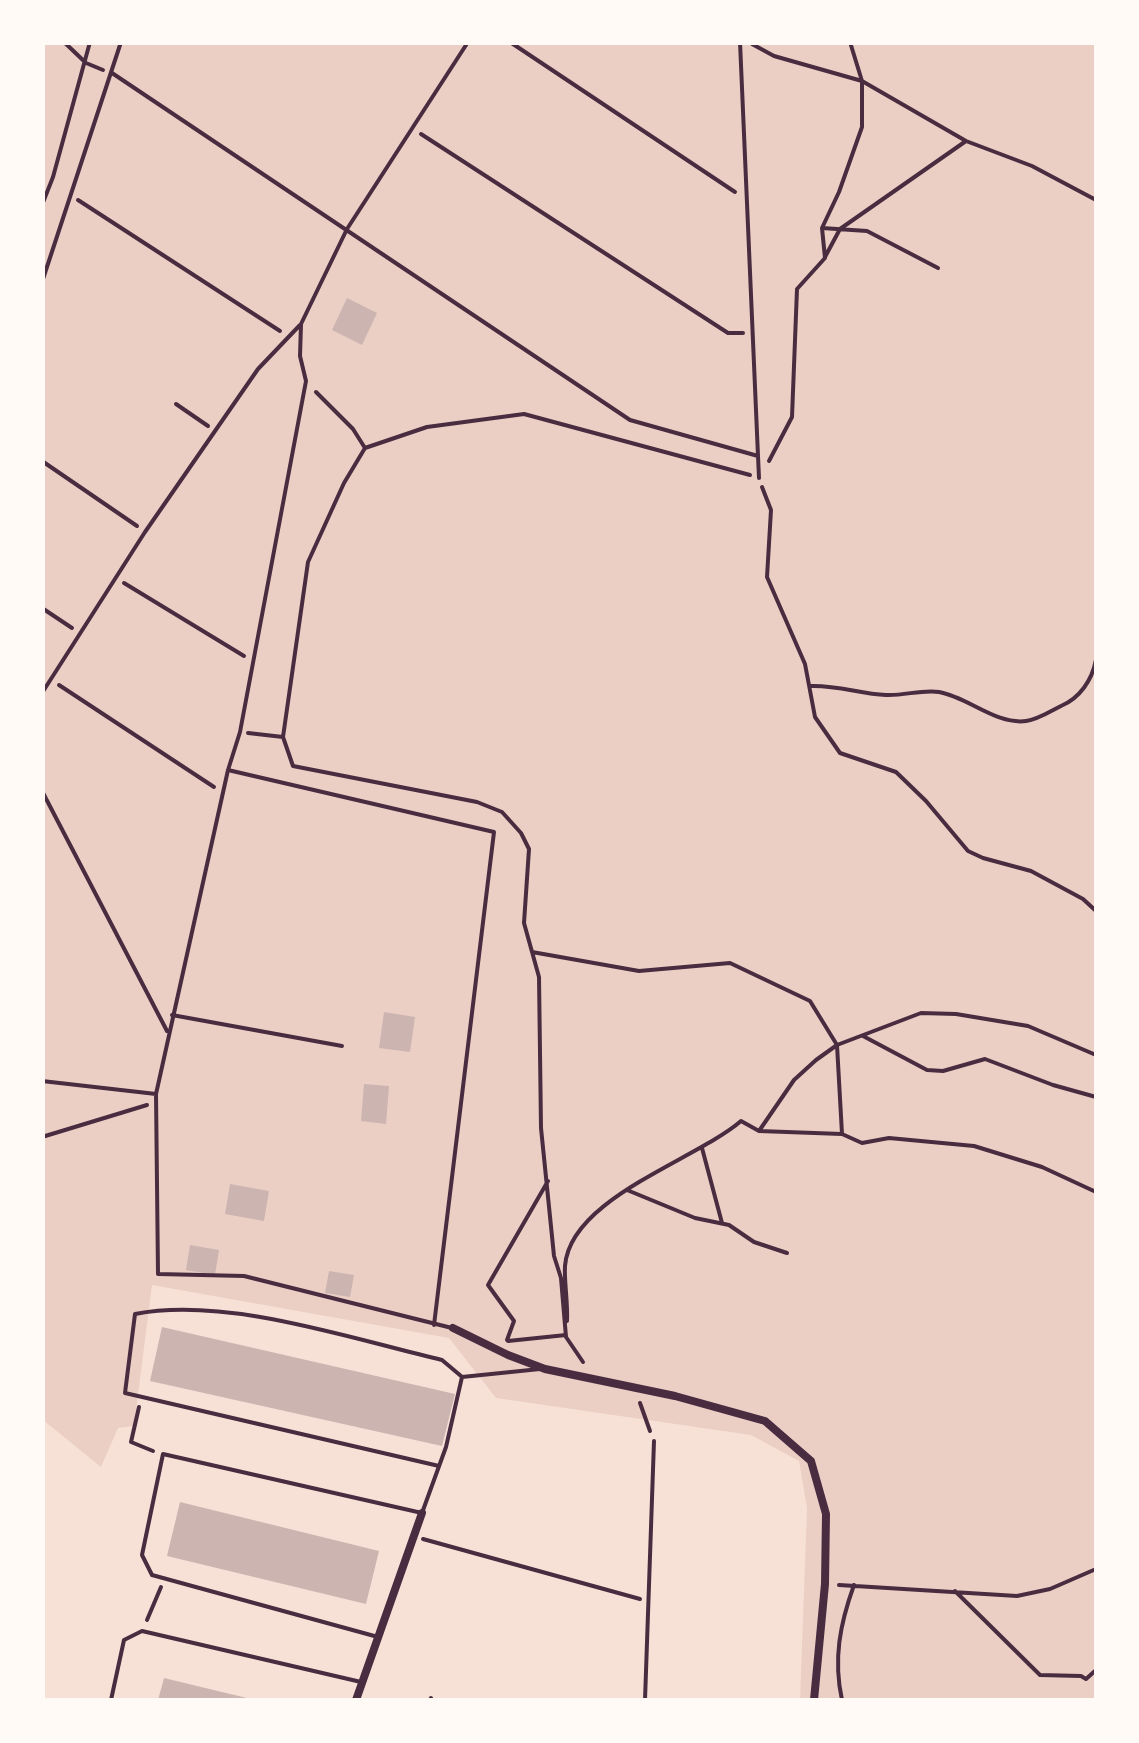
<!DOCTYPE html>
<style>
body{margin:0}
#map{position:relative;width:1139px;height:1743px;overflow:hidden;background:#f7e1d7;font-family:"Work Sans",sans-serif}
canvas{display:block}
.frame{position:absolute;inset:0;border:45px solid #fffaf5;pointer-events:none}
</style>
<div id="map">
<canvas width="1139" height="1743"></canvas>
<div class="frame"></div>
</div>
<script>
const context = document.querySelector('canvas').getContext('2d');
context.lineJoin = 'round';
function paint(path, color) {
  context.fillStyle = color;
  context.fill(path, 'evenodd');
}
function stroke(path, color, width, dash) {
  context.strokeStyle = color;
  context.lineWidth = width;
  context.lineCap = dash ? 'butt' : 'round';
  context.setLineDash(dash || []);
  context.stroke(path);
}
const green = new Path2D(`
 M 42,43 L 1096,43 L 1096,1700 L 800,1700 L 807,1508 L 799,1461 L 751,1435 L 496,1398 L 449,1338 L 152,1285 L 134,1426 L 118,1428 L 101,1467 L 43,1420 Z`);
const building = new Path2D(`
 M 347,298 L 377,313 L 362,345 L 332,330 Z
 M 384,1012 L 415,1017 L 410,1052 L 379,1048 Z
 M 364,1084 L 389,1086 L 386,1124 L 361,1121 Z
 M 230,1184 L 269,1191 L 264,1221 L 225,1214 Z
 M 190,1245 L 219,1250 L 215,1275 L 186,1270 Z
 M 329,1271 L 354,1275 L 350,1297 L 325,1293 Z
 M 162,1327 L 455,1394 L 442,1446 L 150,1381 Z
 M 180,1502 L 379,1551 L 366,1604 L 167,1556 Z
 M 164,1678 L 251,1699 L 251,1700 L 158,1700 Z`);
const path = new Path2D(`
 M 64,42 L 86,63 L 103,70
 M 510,42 L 735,192
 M 752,44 L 774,56 L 862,81 L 966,141 L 1032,166 L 1096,200
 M 421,134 L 728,333 L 743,333
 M 78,200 L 280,331
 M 42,205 L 53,177 L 90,42
 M 822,228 L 867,231 L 938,268
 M 825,257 L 840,229 L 966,141
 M 316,392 L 353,429 L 365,448
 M 176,404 L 208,426
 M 42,461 L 137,526
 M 769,461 L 792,417 L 797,289 L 825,258 L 822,228 L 839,192 L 862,127 L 862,81 L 850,42
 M 762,487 L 771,510 L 767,577 L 805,664 L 815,717 L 840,753 L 896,772 L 926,801 L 968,851 L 983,858 L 1031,871 L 1083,899 L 1096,911
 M 124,583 L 244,656
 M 42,608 L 72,628
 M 59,685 L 214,787
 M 811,686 C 838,685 860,694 886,695 C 904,696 923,689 939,692 C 968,697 996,725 1026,721 C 1037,720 1051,711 1061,706 C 1080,698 1092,680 1096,660
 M 248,733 L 283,737
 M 532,952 L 639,971 L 730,963 L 810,1001 L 837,1045 L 842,1134
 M 863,1036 L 927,1070 L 943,1071 L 985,1059 L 1053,1085 L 1096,1097
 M 759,1131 L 794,1080 L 816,1060 L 837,1045 L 921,1013 L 956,1014 L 1028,1026 L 1096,1055
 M 42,1137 L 147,1105
 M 702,1148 L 722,1223
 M 627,1190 L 695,1218 L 729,1225 L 754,1242 L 787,1253
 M 567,1321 C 568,1303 564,1281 565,1266 C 570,1198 696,1160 741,1121 L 759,1131 L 842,1134 L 862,1143 L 889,1138 L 974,1146 L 1042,1167 L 1096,1192
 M 507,1340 L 514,1321 L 488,1285 L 548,1181
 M 508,1341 L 566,1335
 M 583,1362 L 566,1337 L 561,1278 L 554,1256 L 541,1128 L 539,977 L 524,923 L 529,849 L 521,833 L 502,812 L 477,802 L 293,766 L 283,737 L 308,562 L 344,483 L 365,448 L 427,427 L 524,414 L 750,475
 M 640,1403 L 650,1431
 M 139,1407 L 131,1442 L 153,1451
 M 423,1539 L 640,1599
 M 839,1585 L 1017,1596 L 1050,1589 L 1096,1569
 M 955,1591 L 1040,1675 L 1081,1676 L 1086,1679 L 1096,1670
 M 147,1620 L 161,1587
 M 430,1700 L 431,1698
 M 842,1700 C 833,1659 840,1624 854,1585`);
const service = new Path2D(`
 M 112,73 L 630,420 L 758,456 L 740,42
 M 42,282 L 121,42
 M 758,456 L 759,478
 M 42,693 L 145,532 L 258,369 L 300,325
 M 228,770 L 494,832 L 434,1325
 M 42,791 L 167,1031
 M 172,1015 L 342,1046
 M 42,1081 L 156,1094
 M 452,1328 L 244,1276 L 158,1274 L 156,1094 L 228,770 L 240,732 L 306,381 L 300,356 L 301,324 L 347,229 L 468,42
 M 439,1466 L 125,1393 L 135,1314 C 226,1296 352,1339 442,1360 L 461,1376
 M 378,1637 L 152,1575 L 142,1555 L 163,1454 L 422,1513 L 446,1447 L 462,1377 L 540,1369
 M 111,1700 L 124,1640 L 142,1631 L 361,1682
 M 645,1700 L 654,1441`);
const minor = new Path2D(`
 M 453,1328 L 508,1355 L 545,1369 L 675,1396 L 765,1421 L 811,1461 L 826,1514 L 825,1584 L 814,1700
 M 356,1700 L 422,1513`);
paint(green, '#ebcfc5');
paint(building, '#ccb4b1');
stroke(path, '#4a2c40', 4);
stroke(service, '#4a2c40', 4);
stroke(minor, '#4a2c40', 8);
</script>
